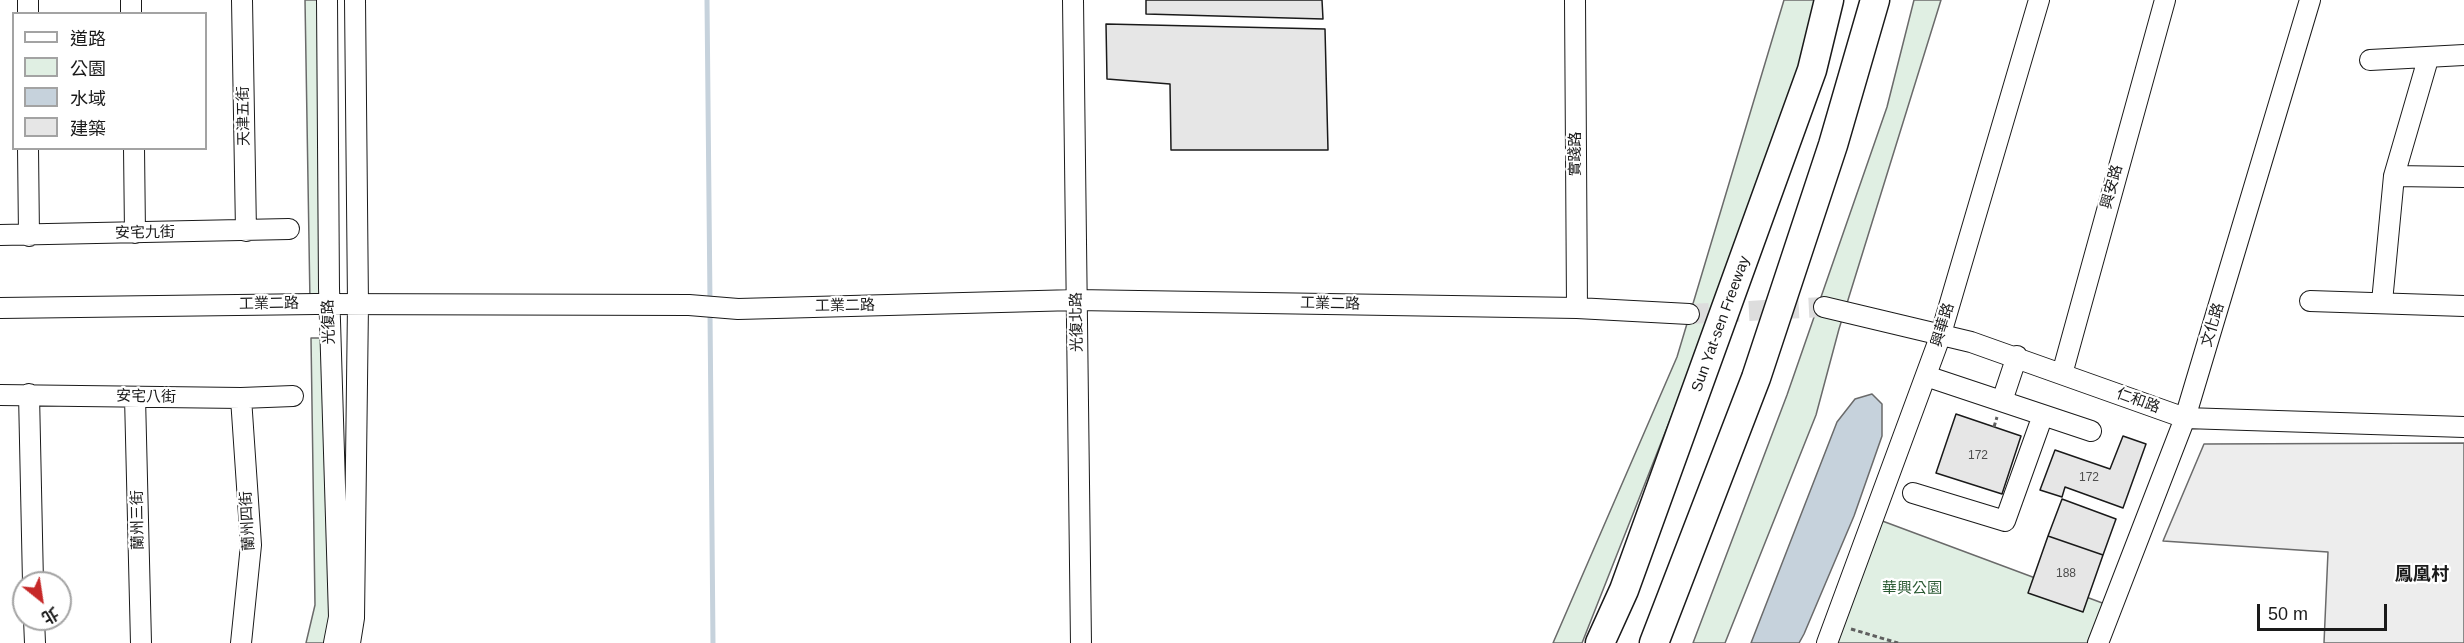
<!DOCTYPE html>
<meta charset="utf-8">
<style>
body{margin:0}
#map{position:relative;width:2464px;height:643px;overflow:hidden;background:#fff;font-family:Arial,"Noto Sans TC",sans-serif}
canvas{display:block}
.legend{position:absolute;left:12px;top:12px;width:195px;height:138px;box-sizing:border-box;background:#fff;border:2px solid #a3a3a3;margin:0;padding:8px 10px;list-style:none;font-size:18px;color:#1a1a1a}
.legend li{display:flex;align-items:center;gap:12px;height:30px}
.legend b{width:30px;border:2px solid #a3a3a3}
.north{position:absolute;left:12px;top:571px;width:60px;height:60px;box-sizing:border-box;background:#fff;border:2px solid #a3a3a3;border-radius:50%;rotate:150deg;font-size:16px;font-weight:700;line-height:24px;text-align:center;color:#1a1a1a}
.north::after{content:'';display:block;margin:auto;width:21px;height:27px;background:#c62828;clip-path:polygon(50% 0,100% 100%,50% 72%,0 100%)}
.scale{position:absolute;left:2257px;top:604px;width:130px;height:27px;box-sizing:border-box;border:3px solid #1a1a1a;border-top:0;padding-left:8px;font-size:18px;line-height:21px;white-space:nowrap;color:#1a1a1a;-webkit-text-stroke:4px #fff;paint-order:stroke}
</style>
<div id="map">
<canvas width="2464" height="643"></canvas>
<ul class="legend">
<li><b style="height:8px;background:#fff"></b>道路</li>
<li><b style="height:16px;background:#e0efe3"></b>公園</li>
<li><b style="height:16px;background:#c6d2dc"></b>水域</li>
<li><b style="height:16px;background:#e6e6e6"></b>建築</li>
</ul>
<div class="north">北</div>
<div class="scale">50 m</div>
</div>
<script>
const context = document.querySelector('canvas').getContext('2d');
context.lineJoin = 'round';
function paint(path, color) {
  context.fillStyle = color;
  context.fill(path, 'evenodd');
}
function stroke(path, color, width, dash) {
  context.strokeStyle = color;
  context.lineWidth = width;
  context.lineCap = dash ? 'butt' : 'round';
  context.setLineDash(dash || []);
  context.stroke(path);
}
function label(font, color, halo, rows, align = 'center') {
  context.font = font + ' Arial,"Noto Sans TC",sans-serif';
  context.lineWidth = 4.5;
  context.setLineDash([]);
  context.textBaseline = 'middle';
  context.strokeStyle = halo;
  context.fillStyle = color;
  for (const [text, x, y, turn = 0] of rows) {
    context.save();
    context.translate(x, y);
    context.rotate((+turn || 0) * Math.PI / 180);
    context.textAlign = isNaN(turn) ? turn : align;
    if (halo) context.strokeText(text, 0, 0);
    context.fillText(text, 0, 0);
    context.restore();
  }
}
const green = new Path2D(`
 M 305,0 L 323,0 L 326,303 L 310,302 Z
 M 1784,0 L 1818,0 L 1802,68 L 1704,334 L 1582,643 L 1553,643 L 1677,357 Z
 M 1914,0 L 1941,0 L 1839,329 L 1816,415 L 1725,643 L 1693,643 L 1787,395 L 1887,107 Z
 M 311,338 L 326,338 L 331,643 L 306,643 L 315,605 Z
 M 1877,519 L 2105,604 L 2087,643 L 1837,643 Z`);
const parking = new Path2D(`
 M 2464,443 L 2464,643 L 2324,643 L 2328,552 L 2163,541 L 2204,444 Z`);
const water = new Path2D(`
 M 1872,394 L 1882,404 L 1882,436 L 1854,516 L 1804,634 L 1799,643 L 1751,643 L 1837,422 L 1855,399 Z`);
const stream = new Path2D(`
 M 707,0 L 710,302
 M 710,312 L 713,643`);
const building = new Path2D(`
 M 1146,0 L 1322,0 L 1323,19 L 1146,14 Z
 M 1106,24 L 1325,29 L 1328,150 L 1171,150 L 1170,84 L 1107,79 Z
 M 1956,414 L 2021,436 L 2002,494 L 1936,473 Z
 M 2123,436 L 2146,444 L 2123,508 L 2065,487 L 2062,497 L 2040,490 L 2055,450 L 2110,469 Z
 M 2062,499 L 2116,519 L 2103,555 L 2048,536 Z
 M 2048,536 L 2103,555 L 2083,612 L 2028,593 Z`);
const minorTunnel = new Path2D(`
 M 1689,314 L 1824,307`);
const path = new Path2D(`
 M 1994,427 L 1997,417
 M 1851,629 L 1898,643`);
const minor = new Path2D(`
 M 28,0 L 28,14
 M 131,0 L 131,14
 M 242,0 L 246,231
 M 327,0 L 329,288 L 339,617 L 334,643
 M 1073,0 L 1081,643
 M 1575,0 L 1577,308
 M 2370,60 L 2464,55
 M 28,148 L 29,236
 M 134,148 L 135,233
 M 2394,176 L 2464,177
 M 0,235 L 289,229
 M 2310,301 L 2464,306
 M 2382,302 L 2394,176 L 2428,59
 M 1824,307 L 1971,342 L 2185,418 L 2464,427
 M 0,308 L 316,304 L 689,305 L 738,309 L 1076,300 L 1577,308 L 1689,314
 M 2062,374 L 2165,0
 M 1926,376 L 2091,431
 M 29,394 L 33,583
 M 0,395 L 241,398 L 293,396
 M 135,397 L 141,643
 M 241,398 L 251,545 L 241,643
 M 2002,401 L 2017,356
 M 1913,493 L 2005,521 L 2043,415
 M 34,619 L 35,643
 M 350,643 L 354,618 L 358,304 L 355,0
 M 1827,643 L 1940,337 L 2039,0
 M 2098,643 L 2185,418 L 2310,0`);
const highway = new Path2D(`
 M 1600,643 L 1624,590 L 1812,70 L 1829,0
 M 1654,643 L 1756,378 L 1833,145 L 1875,0`);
const numberNames = [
 ["172",1978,456],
 ["172",2089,478],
 ["188",2066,574]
];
const streetNames = [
 ["天津五街",244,116,-91],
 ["實踐路",1576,154,-90],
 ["興安路",2112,187,-75],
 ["安宅九街",145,233,-1],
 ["工業二路",269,304,-1],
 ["工業二路",1330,304,1],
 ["工業二路",845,306,-1],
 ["光復路",329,322,-92],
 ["光復北路",1077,322,-91],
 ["Sun Yat-sen Freeway",1721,324,-70],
 ["興華路",1943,325,-73],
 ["文化路",2213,325,-73],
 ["安宅八街",146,397,1],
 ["仁和路",2138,401,20],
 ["蘭州三街",138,520,-91],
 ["蘭州四街",248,521,-93]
];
const parkNames = [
 ["華興公園",1912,589]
];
const quarterNames = [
 ["鳳凰村",2422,575]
];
paint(green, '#e0efe3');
stroke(green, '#6a6a6a', 1.5);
paint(parking, '#ededed');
stroke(parking, '#6a6a6a', 1.5);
paint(water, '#c6d2dc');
stroke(water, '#6a6a6a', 1.5);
stroke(stream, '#c6d2dc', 5);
paint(building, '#e6e6e6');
stroke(building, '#1a1a1a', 1.5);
stroke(minorTunnel, '#ddd', 20, [20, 10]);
stroke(minor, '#1a1a1a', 22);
stroke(highway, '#1a1a1a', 31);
stroke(path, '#5f5f5f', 3, [4.5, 3]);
stroke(minor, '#fff', 20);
stroke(highway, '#fff', 28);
label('12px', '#4d4d4d', null, numberNames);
label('15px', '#1a1a1a', '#fff', streetNames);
label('15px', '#2b5a34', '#fff', parkNames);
label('bold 18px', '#1a1a1a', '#fff', quarterNames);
</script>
